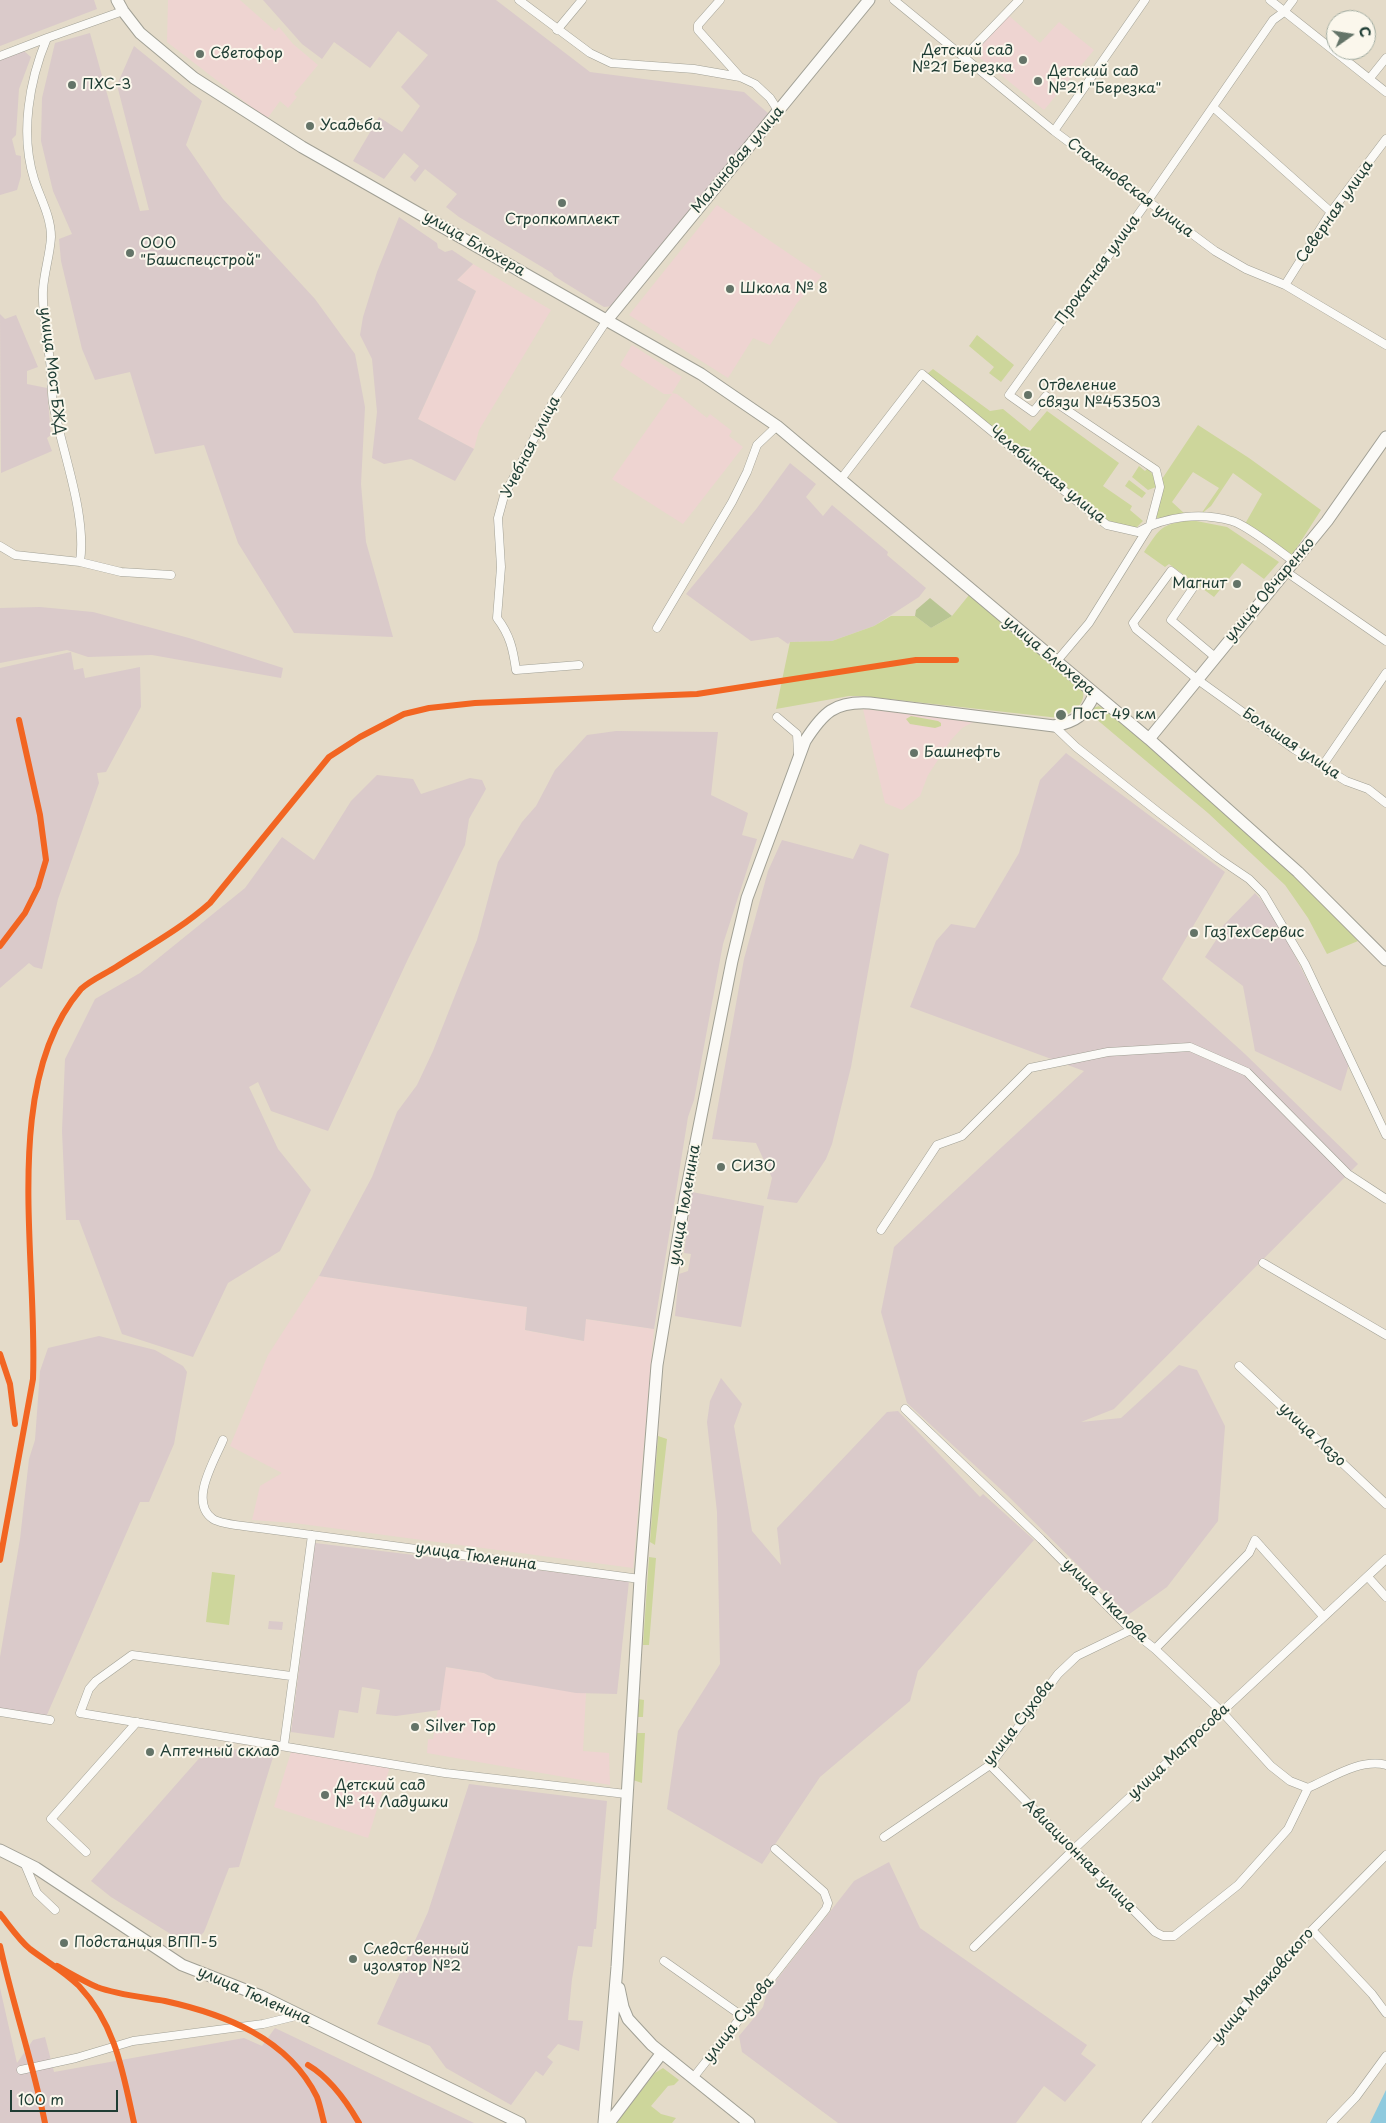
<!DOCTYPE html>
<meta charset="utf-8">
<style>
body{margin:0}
#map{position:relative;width:1386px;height:2123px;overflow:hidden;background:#e4dbc9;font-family:"Playpen Sans",sans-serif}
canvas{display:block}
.north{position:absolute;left:1326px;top:10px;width:50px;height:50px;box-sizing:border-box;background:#fbf7ec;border:1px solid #a3ada2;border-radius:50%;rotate:77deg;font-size:14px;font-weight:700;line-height:20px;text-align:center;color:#1f3d34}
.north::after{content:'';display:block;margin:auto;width:18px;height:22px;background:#647468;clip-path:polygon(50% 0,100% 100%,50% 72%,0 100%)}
.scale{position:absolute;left:10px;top:2090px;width:108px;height:22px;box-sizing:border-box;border:2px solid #1f3d34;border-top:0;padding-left:6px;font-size:15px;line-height:18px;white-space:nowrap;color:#1f3d34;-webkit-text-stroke:4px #fbf7ec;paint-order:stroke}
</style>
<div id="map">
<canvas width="1386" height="2123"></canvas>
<div class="north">С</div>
<div class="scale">100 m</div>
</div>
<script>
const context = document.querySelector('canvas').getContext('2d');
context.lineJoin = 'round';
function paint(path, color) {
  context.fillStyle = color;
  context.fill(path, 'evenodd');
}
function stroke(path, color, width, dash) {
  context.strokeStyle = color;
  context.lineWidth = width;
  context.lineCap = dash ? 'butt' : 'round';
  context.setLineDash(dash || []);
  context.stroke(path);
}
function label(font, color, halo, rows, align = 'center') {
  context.font = font + ' "Playpen Sans",sans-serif';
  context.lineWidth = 4;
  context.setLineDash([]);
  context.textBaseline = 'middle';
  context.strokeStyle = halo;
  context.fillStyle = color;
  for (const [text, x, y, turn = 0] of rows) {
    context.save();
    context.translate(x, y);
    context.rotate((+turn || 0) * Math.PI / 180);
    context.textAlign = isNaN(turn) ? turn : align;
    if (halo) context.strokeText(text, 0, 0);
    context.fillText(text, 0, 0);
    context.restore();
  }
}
const built = new Path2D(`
 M 168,0 L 240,0 L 275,31 L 279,27 L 293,44 L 318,65 L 294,94 L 297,97 L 288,108 L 280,101 L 267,119 L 167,42 Z
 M 1007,14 L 1040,43 L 1059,22 L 1094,50 L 1044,110 L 974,53 Z
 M 717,205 L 822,276 L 797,303 L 770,345 L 753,338 L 728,378 L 629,315 Z
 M 473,264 L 551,310 L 479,430 L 474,449 L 418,419 L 476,291 L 457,280 Z
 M 632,345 L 682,377 L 672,393 L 677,394 L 707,418 L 710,414 L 732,431 L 729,436 L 743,447 L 683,524 L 612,479 L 672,394 L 664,394 L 620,365 Z
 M 863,709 L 975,721 L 962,728 L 951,740 L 928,775 L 920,796 L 902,810 L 885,803 Z
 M 319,1276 L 527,1307 L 525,1330 L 583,1341 L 585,1319 L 654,1329 L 633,1568 L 294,1523 L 252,1520 L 260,1486 L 282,1473 L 230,1446 L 268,1355 Z
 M 445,1667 L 484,1673 L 495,1679 L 586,1693 L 583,1751 L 609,1753 L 610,1785 L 427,1753 L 428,1739 L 433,1739 Z
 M 291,1752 L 390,1767 L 368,1838 L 274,1807 Z`);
const industrial = new Path2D(`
 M 0,0 L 94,0 L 97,9 L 0,46 Z
 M 263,0 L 496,0 L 590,72 L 744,92 L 769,114 L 613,306 L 604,307 L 554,276 L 552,273 L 459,217 L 446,207 L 457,194 L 425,169 L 415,182 L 410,177 L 419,166 L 404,153 L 384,179 L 353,161 L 379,117 L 402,132 L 420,106 L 401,87 L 428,55 L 398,31 L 370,68 L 334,42 L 322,59 L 302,44 Z
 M 90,33 L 140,211 L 149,210 L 117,85 L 134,46 L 202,101 L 186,145 L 223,199 L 315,299 L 355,354 L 365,407 L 361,484 L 366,542 L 393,637 L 294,633 L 238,543 L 204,445 L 155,454 L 130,372 L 95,380 L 82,349 L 61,261 L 59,239 L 72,234 L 53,191 L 41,141 L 42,98 L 55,43 Z
 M 24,51 L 31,57 L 19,89 L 16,135 L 12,139 L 16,155 L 21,156 L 21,176 L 17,190 L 0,195 L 0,60 Z
 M 399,217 L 437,243 L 438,248 L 445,252 L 452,250 L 473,264 L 457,280 L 476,291 L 418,419 L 474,449 L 455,481 L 411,459 L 384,464 L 372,458 L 377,412 L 372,359 L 360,335 L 363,317 L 377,272 Z
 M 0,314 L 5,319 L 16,315 L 38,367 L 27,371 L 27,384 L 47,388 L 51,435 L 47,438 L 52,451 L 1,473 Z
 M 790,463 L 816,484 L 806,497 L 823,516 L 832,505 L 888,552 L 887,555 L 926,588 L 919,597 L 874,626 L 832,641 L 790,642 L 788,644 L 778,637 L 751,641 L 686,594 L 757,508 Z
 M 40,607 L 93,612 L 189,638 L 283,668 L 281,678 L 152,655 L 88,657 L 67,650 L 0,663 L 0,608 Z
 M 71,652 L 74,670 L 83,668 L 85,678 L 140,667 L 141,707 L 106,772 L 97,773 L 99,783 L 58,899 L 42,969 L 34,967 L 29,963 L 0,988 L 0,668 Z
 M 616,731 L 718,732 L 711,795 L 748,813 L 742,835 L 757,839 L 723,944 L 694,1100 L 688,1117 L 654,1329 L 586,1319 L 584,1341 L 525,1330 L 527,1307 L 319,1276 L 372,1177 L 397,1112 L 417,1085 L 433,1051 L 477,940 L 498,862 L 522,822 L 536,806 L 555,770 L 587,735 Z
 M 1066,753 L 1225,872 L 1162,979 L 1245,1054 L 1358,1164 L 1114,1409 L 1081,1422 L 1121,1418 L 1179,1365 L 1197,1370 L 1225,1426 L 1218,1521 L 1167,1587 L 1128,1615 L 1007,1495 L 907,1403 L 881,1312 L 894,1247 L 1084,1071 L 910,1007 L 936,941 L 951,924 L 975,928 L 1019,853 L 1040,780 Z
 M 377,775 L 413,779 L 421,794 L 470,778 L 482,780 L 486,789 L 469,819 L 465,845 L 408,959 L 328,1131 L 271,1111 L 258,1082 L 249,1087 L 278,1149 L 311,1190 L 280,1251 L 228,1283 L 193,1357 L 122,1334 L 79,1220 L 66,1220 L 62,1131 L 65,1059 L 95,999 L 140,973 L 245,888 L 282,837 L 314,860 L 351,801 Z
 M 782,840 L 853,859 L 860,844 L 889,854 L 851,1067 L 832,1144 L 826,1159 L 797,1203 L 767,1199 L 772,1178 L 756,1143 L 712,1139 L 744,959 L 768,871 Z
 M 1255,893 L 1275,916 L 1349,1064 L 1341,1091 L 1255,1051 L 1243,986 L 1205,957 L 1218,937 L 1215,934 Z
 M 692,1192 L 764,1206 L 741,1327 L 675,1316 L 679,1274 L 688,1271 L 691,1254 L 684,1253 Z
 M 99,1336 L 155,1350 L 183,1366 L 187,1372 L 174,1444 L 149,1502 L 140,1502 L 46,1717 L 0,1708 L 0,1657 L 20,1539 L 29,1459 L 35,1440 L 40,1371 L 48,1348 Z
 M 721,1378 L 742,1404 L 734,1426 L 752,1531 L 781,1565 L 777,1528 L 887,1412 L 898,1411 L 980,1497 L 983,1494 L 1034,1540 L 918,1671 L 910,1701 L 820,1777 L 762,1864 L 667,1809 L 678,1731 L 720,1664 L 717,1512 L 707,1422 L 710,1401 Z
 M 315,1543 L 629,1581 L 617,1694 L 576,1693 L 495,1679 L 484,1673 L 446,1667 L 440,1710 L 396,1716 L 376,1714 L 380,1690 L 362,1687 L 358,1713 L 339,1710 L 334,1738 L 291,1732 Z
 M 269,1621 L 283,1622 L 282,1630 L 268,1629 Z
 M 210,1746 L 274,1754 L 239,1867 L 229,1868 L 204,1932 L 190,1946 L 111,1897 L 91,1881 Z
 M 469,1784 L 607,1801 L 596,1929 L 594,1929 L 592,1947 L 578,1946 L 572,1979 L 568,2020 L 583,2021 L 579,2051 L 558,2044 L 547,2057 L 553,2062 L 543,2076 L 536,2071 L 511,2105 L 446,2068 L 430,2046 L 377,2024 L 428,1912 Z
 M 889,1862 L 920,1928 L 1087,2045 L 1081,2054 L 1096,2065 L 1065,2102 L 1044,2086 L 1016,2123 L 838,2123 L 742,2052 L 739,2036 L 763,2007 L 767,1992 L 854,1881 Z
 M 0,1988 L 17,2063 L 33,2040 L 45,2037 L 54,2072 L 244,2038 L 262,2046 L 275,2028 L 474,2123 L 0,2123 Z`);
const green = new Path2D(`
 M 977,335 L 1014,365 L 1001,382 L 989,373 L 994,367 L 969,346 Z
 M 933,369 L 990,411 L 1003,409 L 1030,431 L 1047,411 L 1119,463 L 1103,486 L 1132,506 L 1130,510 L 1143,521 L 1135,529 L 1107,522 L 927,374 Z
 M 1198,425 L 1249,458 L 1321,510 L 1292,555 L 1245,524 L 1262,494 L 1233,473 L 1211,506 L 1201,514 L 1219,488 L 1193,472 L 1172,502 L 1185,514 L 1159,519 L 1156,517 L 1163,489 L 1162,479 Z
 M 1139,466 L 1145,471 L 1148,468 L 1155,478 L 1156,487 L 1148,490 L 1132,477 Z
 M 1129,480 L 1146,493 L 1142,498 L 1125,486 Z
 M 1191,520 L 1227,527 L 1279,562 L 1264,579 L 1242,563 L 1214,597 L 1169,564 L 1165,567 L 1144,552 C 1161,527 1160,525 1191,520 Z
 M 969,595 L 1083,690 C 1086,705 1072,713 1059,718 L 862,696 L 849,696 L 776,709 L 790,642 L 832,641 L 874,626 L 891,616 L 915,616 L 931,628 L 952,616 Z
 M 1099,706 L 1114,716 L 1301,880 L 1358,941 L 1327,954 L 1308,918 L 1285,885 L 1208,813 L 1089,713 L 1093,708 Z
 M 911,716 L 938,721 L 941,723 L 941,726 L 935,728 L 910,724 L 906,719 Z
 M 658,1436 L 667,1439 L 655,1545 L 650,1542 Z
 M 649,1557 L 656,1558 L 649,1645 L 643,1645 Z
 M 212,1572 L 235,1575 L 229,1625 L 206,1622 Z
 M 638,1699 L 644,1700 L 643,1717 L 637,1717 Z
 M 636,1733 L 645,1733 L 642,1783 L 633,1780 Z
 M 663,2068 L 679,2080 L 674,2085 L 668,2086 L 651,2106 L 661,2114 L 676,2118 L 672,2123 L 616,2123 L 655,2073 Z`);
const forest = new Path2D(`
 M 930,598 L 952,616 L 931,628 L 915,616 L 916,610 Z`);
const water = new Path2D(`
 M 1386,2090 L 1386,2123 L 1370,2123 Z`);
const street = new Path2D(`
 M 519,0 L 590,53 L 611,63 L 694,69 L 740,77 L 755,84 L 770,98 L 779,112
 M 720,0 L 698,25 L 698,30 L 740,77
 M 894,0 L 1054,131 L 1215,251 L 1246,269 L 1285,285 L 1386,345
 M 1270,0 L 1386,92
 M 557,30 L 582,0
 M 0,56 L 47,38
 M 964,57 L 1019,0
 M 1370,78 L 1386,58
 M 1213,107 L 1331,212
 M 1054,131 L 1145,0
 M 1285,285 L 1331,212 L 1386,139
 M 841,479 L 922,374 L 1079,503 L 1107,525 L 1138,532 C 1165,516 1201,512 1232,521 C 1245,524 1281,552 1293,561
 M 0,546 L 15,555 L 80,562 C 87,514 62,452 53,403 C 51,389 52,375 50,361 C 47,338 42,313 43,290 C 44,272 50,255 51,237 C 51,216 40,198 34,179 C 20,134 29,81 47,38 L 123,11
 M 80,562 L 121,572 L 171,575
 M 1285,571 L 1386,641
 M 657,628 L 732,502 L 747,472 L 757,445 L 777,426
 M 1215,657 L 1171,620 L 1193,588 L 1171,571 L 1133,623 L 1136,629 L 1198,680 L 1294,749 L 1346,781 L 1368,789 L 1386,803
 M 1056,662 L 1089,623 L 1150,525 L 1160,487 L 1156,470 L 1046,396 L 1033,412 L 1009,395 L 1147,202 L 1273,20 L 1284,12 L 1293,0
 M 579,665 L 516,670 C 513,649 510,635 497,618 L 501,567 L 498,518 L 504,496 L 555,398 L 607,320
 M 777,717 L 797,734 L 798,753
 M 1054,726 L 1076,747 L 1158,812 L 1218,858 L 1249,879 L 1263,893 L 1305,964 L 1386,1135
 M 1323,765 L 1386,673
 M 881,1230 L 937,1145 L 962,1136 L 1030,1068 L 1108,1052 L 1190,1047 L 1247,1072 L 1348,1174 L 1386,1199
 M 1263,1263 L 1386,1335
 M 1239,1366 L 1386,1504
 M 905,1409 L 1041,1539 L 1131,1630 L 1155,1649 L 1223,1713 L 1271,1766 L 1290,1781 L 1308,1788
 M 223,1440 C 215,1460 188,1502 213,1519 C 222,1525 248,1526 259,1528 L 640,1579
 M 1368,1577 L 1386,1597
 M 1155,1649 L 1249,1553 L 1255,1540 L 1323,1616
 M 291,1676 L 132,1655 L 96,1681 L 89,1689 L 80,1713 L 445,1773 L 626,1794
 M 0,1712 L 50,1720
 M 284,1745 L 312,1535
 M 990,1765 L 1155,1932 L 1163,1936 L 1174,1936 L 1238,1885 L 1288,1829 L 1308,1788 C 1331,1778 1361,1758 1386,1765
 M 884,1837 L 990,1765 L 1058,1674 L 1077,1656 L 1131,1630
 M 86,1852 L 51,1819 L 137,1722
 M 24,1862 L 37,1893 L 55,1910
 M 1312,1930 L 1372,1994 L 1386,2013
 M 974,1947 L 1074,1849 L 1386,1559
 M 664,1961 L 742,2016
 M 21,2070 L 76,2058 L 133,2041 L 263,2024 L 300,2015
 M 693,2078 L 826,1909 L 828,1903 L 824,1892 L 775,1849
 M 1146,2123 L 1248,2002 L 1312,1930 L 1386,1855
 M 1331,2123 L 1356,2097 L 1386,2056`);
const secondary = new Path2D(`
 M 117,0 L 123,11 L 140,33 L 194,78 L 302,147 L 701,374 L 777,426 L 1149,739 L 1298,872 L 1386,960
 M 607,320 L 869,0
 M 1149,739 L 1327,521 L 1386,437
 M 0,1850 L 36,1868 L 182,1965 L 261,1996 L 520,2123
 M 619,1988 L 623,2007 L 628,2019 L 652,2045 L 749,2123
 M 604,2123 L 617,1967 L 640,1579 L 657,1365 L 685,1197 L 732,961 L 747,898 L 805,741 C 823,713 834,701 870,703 L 1054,726 C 1076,722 1085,715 1094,695
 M 609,2123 L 661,2054`);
const rail1 = new Path2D(`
 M 0,946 L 25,913 L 38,887 L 46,860 L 40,815 L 19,720
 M 0,1354 L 10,1384 L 15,1424
 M 0,1560 L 33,1379 C 38,1258 0,1083 81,989 C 91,980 105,974 116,967 C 149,946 182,928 210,903 L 329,757 L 360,737 L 404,714 L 429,708 L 475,703 L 697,694 L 916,660 L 956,660
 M 0,1914 C 9,1925 19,1940 30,1949 C 47,1962 64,1971 79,1986 C 116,2025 123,2073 134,2123
 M 0,1946 C 13,2005 33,2063 45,2123
 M 57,1966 C 70,1973 83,1981 97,1987 C 118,1995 143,1997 165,2001 C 224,2014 288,2038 317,2097 C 320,2105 322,2115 324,2123
 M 308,2065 C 330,2078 347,2102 359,2123`);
const markers = [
 [200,54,5,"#647468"],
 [1023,60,5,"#647468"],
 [1038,81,5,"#647468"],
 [72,85,5,"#647468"],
 [310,126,5,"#647468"],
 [562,203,5,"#647468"],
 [130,253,5,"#647468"],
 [730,289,5,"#647468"],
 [1028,395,5,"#647468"],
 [1237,584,5,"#647468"],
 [1061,715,6,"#647468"],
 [914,753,5,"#647468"],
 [1194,933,5,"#647468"],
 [721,1167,5,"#647468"],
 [415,1727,5,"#647468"],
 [150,1752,5,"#647468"],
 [325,1795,5,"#647468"],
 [64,1943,5,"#647468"],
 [353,1959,5,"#647468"]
];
const poiNames = [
 ["Детский сад",1013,51,"right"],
 ["№21 Березка",1013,68,"right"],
 ["Светофор",210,54],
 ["Детский сад",1048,72],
 ["№21 \"Березка\"",1048,89],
 ["ПХС-3",82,85],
 ["Усадьба",320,126],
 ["Стропкомплект",562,220,"center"],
 ["ООО",140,244],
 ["\"Башспецстрой\"",140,261],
 ["Школа № 8",740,289],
 ["Отделение",1038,386],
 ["связи №453503",1038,403],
 ["Магнит",1227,584,"right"],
 ["Пост 49 км",1072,715],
 ["Башнефть",924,753],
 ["ГазТехСервис",1204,933],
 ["СИЗО",731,1167],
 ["Silver Top",425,1727],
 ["Аптечный склад",160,1752],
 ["Детский сад",335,1786],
 ["№ 14 Ладушки",335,1803],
 ["Подстанция ВПП-5",74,1943],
 ["Следственный",363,1950],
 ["изолятор №2",363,1967]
];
const streetNames = [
 ["Малиновая улица",738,160,-50],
 ["Стахановская улица",1130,188,37],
 ["Северная улица",1335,212,-55],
 ["улица Блюхера",474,244,30],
 ["Прокатная улица",1098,270,-54],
 ["улица Мост БЖД",52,371,83],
 ["Учебная улица",531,447,-63],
 ["Челябинская улица",1047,475,39],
 ["улица Овчаренко",1270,590,-50],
 ["улица Блюхера",1049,656,40],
 ["Большая улица",1291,744,34],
 ["улица Тюленина",685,1205,-80],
 ["улица Лазо",1312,1435,43],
 ["улица Тюленина",476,1557,8],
 ["улица Чкалова",1105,1601,44],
 ["улица Сухова",1019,1723,-52],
 ["улица Матросова",1179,1752,-43],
 ["Авиационная улица",1079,1856,45],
 ["улица Маяковского",1263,1986,-49],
 ["улица Тюленина",254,1996,24],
 ["улица Сухова",739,2020,-52]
];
paint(built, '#eed4d1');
paint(industrial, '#dacaca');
paint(green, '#cdd69b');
paint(forest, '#b8c593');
paint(water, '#8fcade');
stroke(street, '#a1a095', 9);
stroke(secondary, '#a1a095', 13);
stroke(street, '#fbfaf7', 8);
stroke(secondary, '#fbfaf7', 11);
stroke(rail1, '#f26522', 6);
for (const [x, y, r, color] of markers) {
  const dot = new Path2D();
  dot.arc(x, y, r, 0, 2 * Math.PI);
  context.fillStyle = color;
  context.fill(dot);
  stroke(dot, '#fbf7ec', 2);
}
label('15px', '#1f3d34', '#fbf7ec', poiNames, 'left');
label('15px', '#1f3d34', '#fbf7ec', streetNames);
</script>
